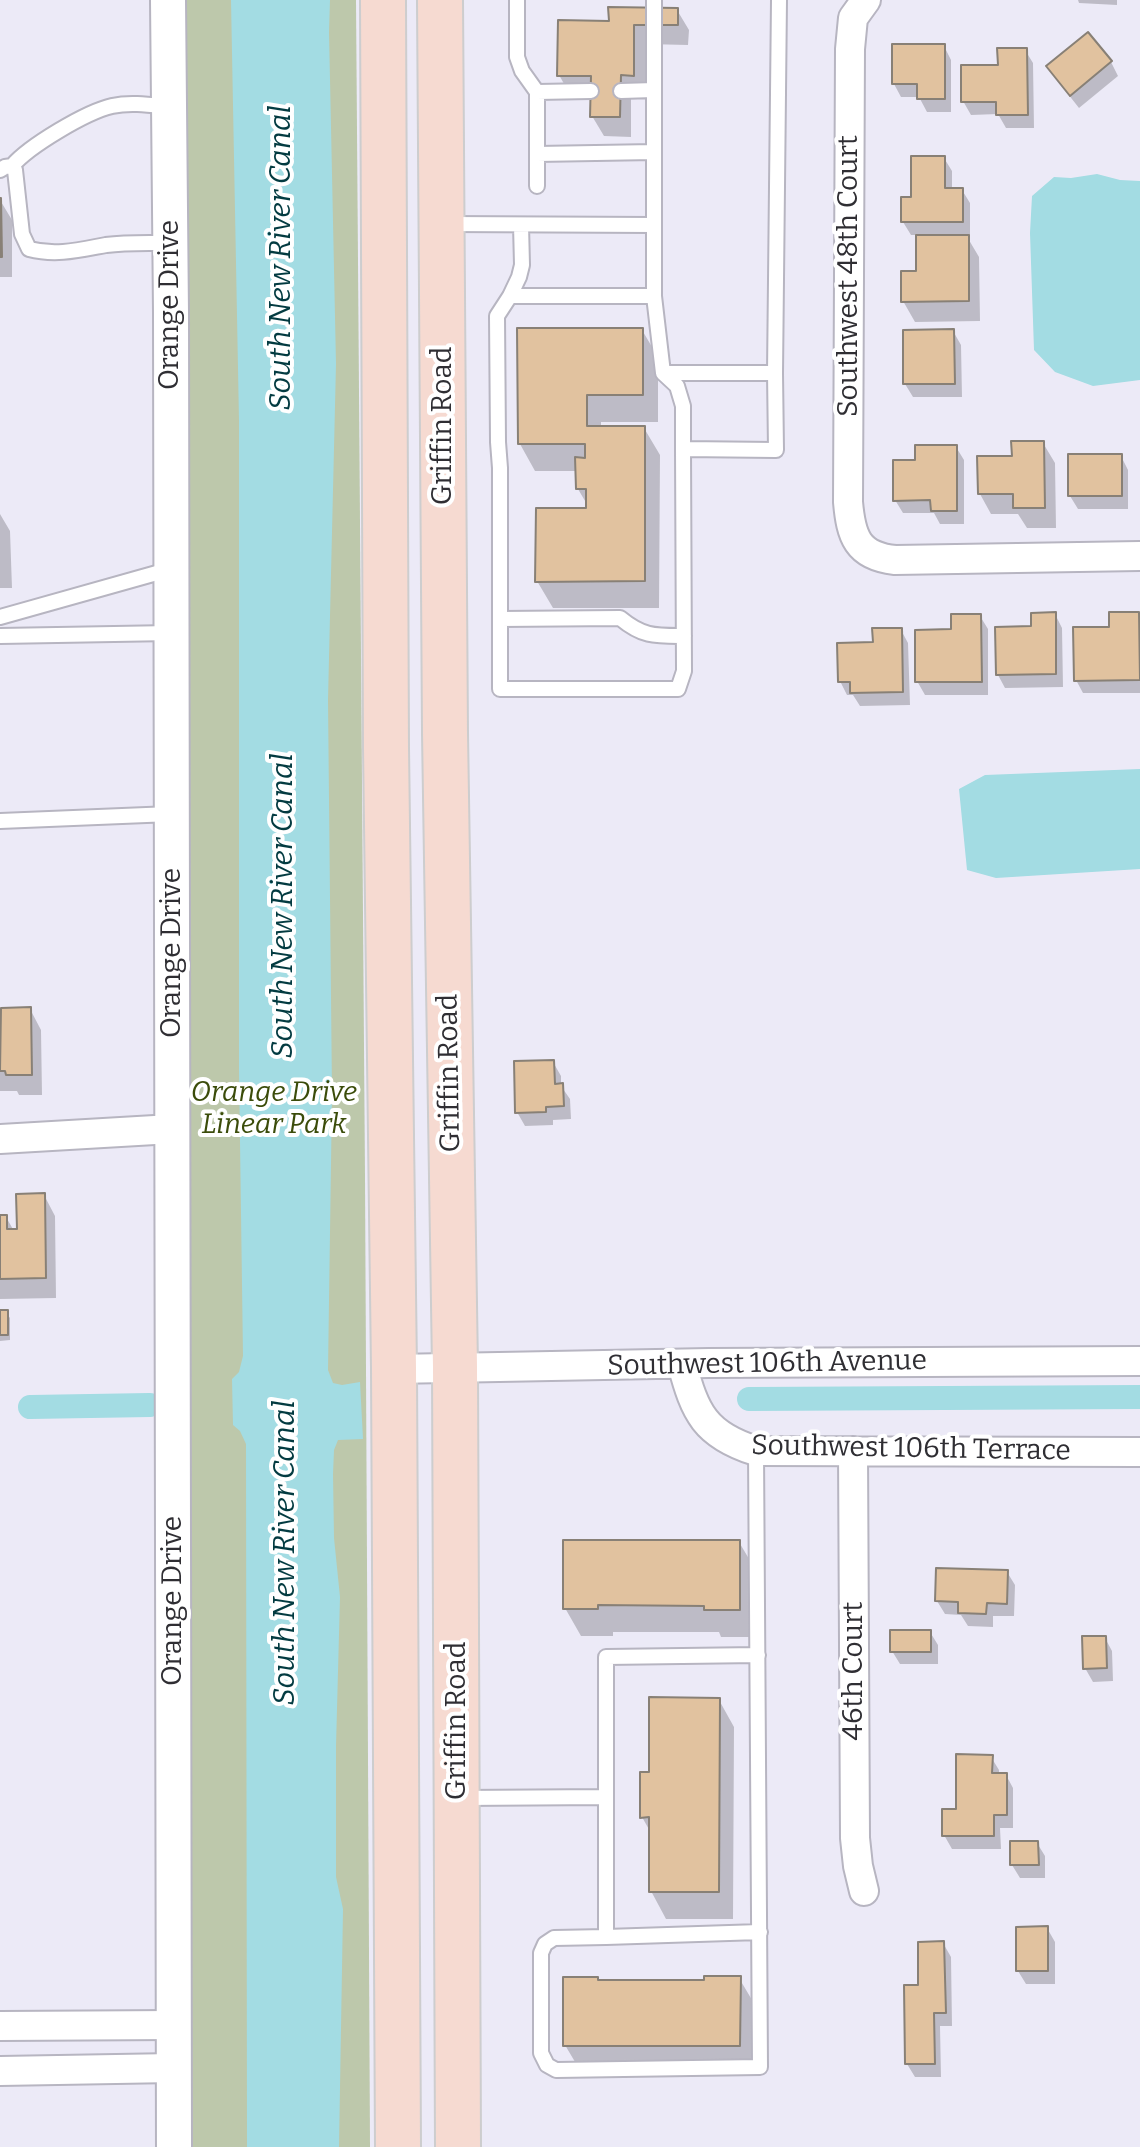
<!DOCTYPE html>
<style>
body{margin:0}
canvas{display:block;background:#eceaf7}
</style>
<canvas width="1140" height="2147"></canvas>
<script>
const context = document.querySelector('canvas').getContext('2d');
context.lineJoin = 'round';
function paint(path, color) {
  context.fillStyle = color;
  context.fill(path, 'evenodd');
}
function stroke(path, color, width, dash) {
  context.strokeStyle = color;
  context.lineWidth = width;
  context.lineCap = dash ? 'butt' : 'round';
  context.setLineDash(dash || []);
  context.stroke(path);
}
function label(font, color, halo, rows, align = 'center') {
  context.font = font + ' Bitter,serif';
  context.lineWidth = 8;
  context.setLineDash([]);
  context.textBaseline = 'middle';
  context.strokeStyle = halo;
  context.fillStyle = color;
  for (const [text, x, y, turn = 0] of rows) {
    context.save();
    context.translate(x, y);
    context.rotate((+turn || 0) * Math.PI / 180);
    context.textAlign = isNaN(turn) ? turn : align;
    if (halo) context.strokeText(text, 0, 0);
    context.fillText(text, 0, 0);
    context.restore();
  }
}
const green = new Path2D(`
 M 179,0 L 356,0 L 365,1176 L 370,2147 L 192,2147 L 186,1505 Z`);
const water = new Path2D(`
 M 231,0 L 330,0 L 329,32 L 336,364 L 328,700 L 332,1095 L 328,1370 L 333,1383 L 342,1385 L 360,1382 L 363,1439 L 338,1440 L 334,1450 L 333,1474 L 334,1538 L 340,1597 L 336,1746 L 336,1877 L 343,1909 L 339,2147 L 247,2147 L 246,1444 L 240,1431 L 233,1425 L 232,1379 L 239,1372 L 243,1356 L 239,1070 L 239,421 Z
 M 1097,174 L 1120,180 L 1140,181 L 1140,380 L 1093,386 L 1055,372 L 1034,350 L 1030,233 L 1032,196 L 1054,177 L 1071,178 Z
 M 1140,769 L 1140,869 L 996,878 L 967,870 L 959,789 L 985,775 Z`);
const shadow = new Path2D(`
 M 1078,0 L 1117,0 L 1117,5 L 1079,3 Z
 M 677,10 L 689,30 L 688,45 L 645,44 L 645,95 L 631,95 L 631,137 L 604,136 L 592,116 L 593,96 L 571,96 L 559,75 L 611,23 Z
 M 1088,35 L 1111,62 L 1118,76 L 1079,108 L 1057,80 L 1049,67 Z
 M 944,46 L 951,60 L 951,112 L 927,112 L 919,97 L 901,97 L 894,84 Z
 M 1025,50 L 1033,63 L 1034,128 L 1006,128 L 998,114 L 971,115 L 963,101 L 1000,67 Z
 M 944,158 L 952,171 L 952,190 L 962,190 L 970,203 L 970,235 L 966,235 L 979,257 L 980,321 L 915,322 L 903,301 L 918,273 L 918,235 L 911,235 L 903,222 L 913,199 Z
 M 0,200 L 12,220 L 12,277 L 0,277 Z
 M 642,330 L 658,357 L 658,422 L 601,422 L 601,428 L 644,428 L 660,455 L 659,608 L 553,608 L 537,581 L 588,510 L 588,506 L 578,489 L 577,471 L 535,471 L 520,444 Z
 M 953,331 L 961,345 L 962,397 L 913,397 L 905,384 Z
 M 1043,443 L 1055,463 L 1056,528 L 1027,528 L 1018,514 L 991,514 L 980,494 L 1014,458 Z
 M 956,447 L 964,460 L 964,524 L 940,524 L 934,513 L 903,513 L 895,500 L 917,462 Z
 M 1121,456 L 1128,470 L 1128,509 L 1078,509 L 1070,496 Z
 M 0,514 L 10,531 L 12,588 L 0,588 Z
 M 1055,614 L 1062,628 L 1063,687 L 1005,688 L 998,675 L 1033,628 Z
 M 1138,614 L 1140,618 L 1140,693 L 1083,693 L 1076,680 Z
 M 980,616 L 988,629 L 988,695 L 925,695 L 917,681 L 953,631 Z
 M 901,630 L 908,643 L 910,705 L 860,706 L 853,695 L 847,695 L 840,681 L 875,644 Z
 M 30,1009 L 41,1030 L 42,1095 L 19,1095 L 17,1091 L 0,1091 L 0,1024 Z
 M 553,1062 L 561,1076 L 561,1086 L 570,1099 L 571,1119 L 553,1120 L 553,1125 L 525,1126 L 517,1112 Z
 M 44,1195 L 55,1216 L 56,1298 L 0,1299 L 0,1217 L 6,1217 L 14,1231 L 19,1231 Z
 M 0,1312 L 6,1312 L 10,1318 L 10,1340 L 0,1341 Z
 M 739,1542 L 755,1569 L 755,1637 L 721,1637 L 719,1632 L 613,1632 L 613,1636 L 581,1636 L 565,1608 Z
 M 1007,1572 L 1015,1585 L 1014,1616 L 993,1616 L 993,1627 L 968,1626 L 961,1615 L 945,1614 L 937,1601 Z
 M 930,1632 L 938,1645 L 938,1664 L 900,1664 L 892,1651 Z
 M 1105,1638 L 1112,1651 L 1113,1681 L 1093,1682 L 1085,1668 Z
 M 719,1700 L 734,1727 L 733,1919 L 666,1919 L 651,1891 L 651,1833 L 642,1817 L 651,1774 Z
 M 991,1757 L 999,1770 L 999,1775 L 1006,1775 L 1013,1788 L 1013,1828 L 1000,1828 L 1001,1849 L 952,1849 L 944,1835 Z
 M 1037,1843 L 1045,1856 L 1045,1878 L 1020,1878 L 1012,1865 Z
 M 1047,1928 L 1055,1942 L 1055,1984 L 1026,1984 L 1018,1971 Z
 M 943,1943 L 951,1957 L 952,2026 L 940,2026 L 941,2077 L 915,2077 L 907,2064 L 920,1987 Z
 M 739,1978 L 755,2005 L 755,2073 L 581,2072 L 565,2045 L 706,1982 Z`);
const canal = new Path2D(`
 M 749,1399 L 1140,1397
 M 30,1407 L 150,1405`);
const building = new Path2D(`
 M 608,7 L 678,8 L 678,25 L 634,25 L 634,76 L 621,75 L 620,117 L 590,117 L 591,76 L 557,76 L 558,20 L 609,21 Z
 M 1088,32 L 1112,61 L 1070,96 L 1046,66 Z
 M 892,44 L 945,44 L 945,99 L 917,99 L 917,84 L 892,84 Z
 M 997,48 L 1027,48 L 1028,115 L 996,115 L 996,102 L 961,102 L 961,65 L 998,65 Z
 M 911,156 L 945,156 L 945,188 L 963,188 L 963,222 L 901,222 L 901,197 L 911,197 Z
 M 0,198 L 1,198 L 2,257 L 0,257 Z
 M 916,235 L 969,235 L 969,301 L 901,302 L 901,271 L 916,271 Z
 M 517,328 L 643,328 L 643,395 L 587,395 L 587,426 L 645,426 L 645,581 L 535,582 L 536,508 L 586,508 L 586,489 L 576,489 L 575,457 L 585,458 L 585,444 L 518,444 Z
 M 954,329 L 955,384 L 903,384 L 903,330 Z
 M 1011,441 L 1044,441 L 1045,508 L 1013,508 L 1013,494 L 978,494 L 977,456 L 1012,456 Z
 M 915,445 L 957,445 L 957,511 L 931,511 L 930,500 L 893,501 L 893,460 L 915,460 Z
 M 1068,454 L 1122,454 L 1122,496 L 1068,496 Z
 M 1056,612 L 1056,674 L 996,675 L 995,627 L 1031,626 L 1031,613 Z
 M 1109,612 L 1139,612 L 1140,680 L 1074,681 L 1073,627 L 1109,627 Z
 M 951,614 L 981,614 L 982,682 L 915,682 L 915,630 L 951,629 Z
 M 872,628 L 902,628 L 903,692 L 850,693 L 850,682 L 838,682 L 837,643 L 873,642 Z
 M 31,1007 L 32,1075 L 6,1075 L 5,1071 L 0,1071 L 1,1008 Z
 M 554,1060 L 555,1084 L 563,1083 L 564,1106 L 546,1107 L 546,1112 L 515,1113 L 514,1061 Z
 M 45,1193 L 46,1278 L 0,1279 L 0,1215 L 7,1215 L 7,1229 L 17,1229 L 16,1194 Z
 M 0,1310 L 8,1310 L 8,1335 L 0,1335 Z
 M 563,1540 L 740,1540 L 740,1610 L 704,1610 L 704,1606 L 598,1605 L 598,1609 L 563,1609 Z
 M 936,1568 L 1008,1570 L 1007,1604 L 987,1603 L 986,1614 L 958,1613 L 958,1602 L 935,1601 Z
 M 890,1630 L 931,1630 L 931,1652 L 890,1652 Z
 M 1082,1636 L 1106,1636 L 1107,1668 L 1083,1669 Z
 M 649,1697 L 720,1698 L 719,1892 L 649,1892 L 649,1817 L 640,1818 L 640,1772 L 649,1772 Z
 M 956,1754 L 993,1755 L 992,1773 L 1007,1773 L 1007,1815 L 994,1815 L 994,1836 L 942,1836 L 942,1809 L 956,1809 Z
 M 1010,1841 L 1038,1841 L 1039,1865 L 1010,1865 Z
 M 1048,1926 L 1048,1971 L 1016,1971 L 1016,1927 Z
 M 944,1941 L 946,2013 L 934,2013 L 935,2064 L 905,2064 L 904,1985 L 918,1985 L 918,1942 Z
 M 704,1976 L 741,1976 L 740,2046 L 563,2046 L 563,1977 L 598,1977 L 598,1980 L 704,1980 Z`);
const service = new Path2D(`
 M 517,0 L 517,57 L 522,71 L 537,92 L 537,154 L 654,152
 M 654,0 L 654,296 L 663,373 L 775,373 L 779,0
 M 621,91 L 654,90
 M 537,92 L 591,91
 M 537,154 L 537,186
 M 12,166 C 29,146 86,112 112,106 C 131,102 150,105 168,107
 M 0,170 L 5,167 L 12,166 L 15,170 L 22,234 L 29,249 C 56,256 79,250 106,245 C 127,242 149,243 170,243
 M 446,224 L 654,225
 M 521,225 L 522,265 L 519,277 L 510,296 L 497,316 L 498,442 L 500,468 L 500,689 L 678,689 L 684,671 L 683,449
 M 510,296 L 654,296
 M 663,373 L 677,386 L 683,406 L 683,449 L 776,450 L 775,373
 M 0,617 L 171,569
 M 500,619 L 620,618 C 643,637 655,636 684,636
 M 0,636 L 171,633
 M 0,821 L 171,814
 M 606,1797 L 606,1657 L 758,1655
 M 461,1798 L 606,1797 L 606,1937 L 554,1938 L 545,1944 L 541,1953 L 541,2053 L 547,2065 L 556,2070 L 760,2067 L 756,1451
 M 606,1937 L 760,1932`);
const minor = new Path2D(`
 M 866,0 L 853,18 L 850,49 L 848,502 C 851,536 857,556 895,560 L 1140,556
 M 0,1139 L 172,1129
 M 682,1364 C 695,1413 705,1435 756,1451 L 1140,1452
 M 394,1369 L 709,1363 L 1140,1361
 M 853,1451 L 855,1838 L 858,1866 L 864,1891
 M 0,2026 L 174,2025
 M 0,2071 L 174,2068`);
const tertiary = new Path2D(`
 M 168,0 L 171,313 L 174,2147`);
const primary = new Path2D(`
 M 383,0 L 386,747 L 394,1369 L 398,2147
 M 440,0 L 445,733 L 455,1367 L 458,2147`);
const streetNames = [
 ["Southwest 48th Court",849,276,-90],
 ["Orange Drive",170,305,-90],
 ["Griffin Road",443,426,-90],
 ["Orange Drive",172,953,-90],
 ["Griffin Road",450,1073,-91],
 ["Southwest 106th Avenue",767,1364,-1],
 ["Southwest 106th Terrace",911,1449,1],
 ["Orange Drive",173,1601,-90],
 ["46th Court",854,1671,-90],
 ["Griffin Road",457,1721,-90]
];
const parkNames = [
 ["Orange Drive",274,1093],
 ["Linear Park",274,1125]
];
const waterNames = [
 ["South New River Canal",282,258,-90],
 ["South New River Canal",284,906,-90],
 ["South New River Canal",286,1553,-90]
];
paint(green, '#bdc8ab');
paint(water, '#a3dce3');
paint(shadow, '#0003');
stroke(canal, '#a3dce3', 24);
paint(building, '#e1c29f');
stroke(building, '#888076', 2);
stroke(service, '#b7b5c1', 18);
stroke(minor, '#b7b5c1', 32);
stroke(tertiary, '#b7b5c1', 38);
stroke(primary, '#cdcdce', 48);
stroke(service, '#fff', 14);
stroke(minor, '#fff', 28);
stroke(tertiary, '#fff', 34);
stroke(primary, '#f6dad1', 44);
label('28px', '#2f2e33', '#fff', streetNames);
label('italic 28px', '#3b4c0a', '#fff', parkNames);
label('italic 30px', '#033b41', '#fff', waterNames);
</script>
